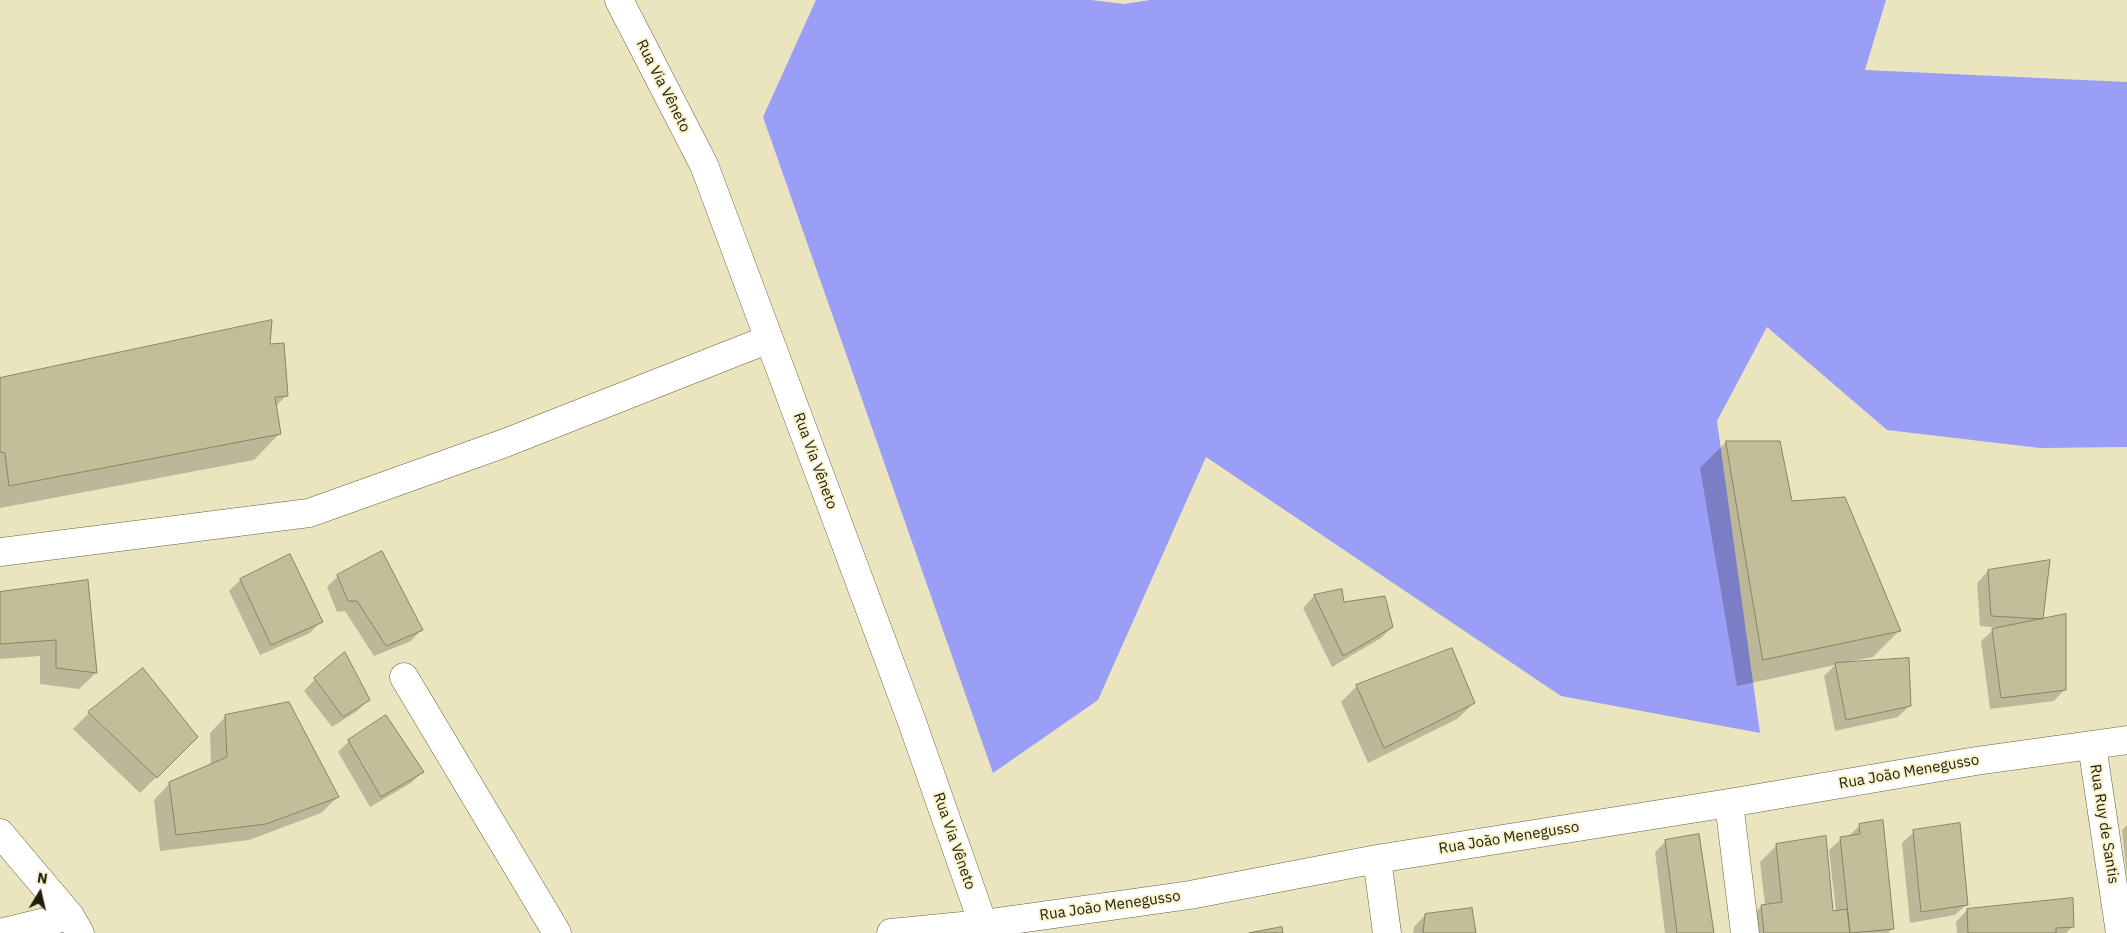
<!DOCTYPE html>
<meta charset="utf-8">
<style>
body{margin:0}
#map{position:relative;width:2127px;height:933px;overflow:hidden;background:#ebe5bf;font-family:"IBM Plex Sans",sans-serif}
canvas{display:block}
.north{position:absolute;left:15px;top:868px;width:50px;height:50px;-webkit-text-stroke:4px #f8f3cc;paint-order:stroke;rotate:9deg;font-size:14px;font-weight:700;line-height:20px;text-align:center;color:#1f1d0f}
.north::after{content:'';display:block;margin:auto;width:18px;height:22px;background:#1f1d0f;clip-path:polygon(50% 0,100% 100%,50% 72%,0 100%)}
</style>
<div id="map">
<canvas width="2127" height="933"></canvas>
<div class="north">N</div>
</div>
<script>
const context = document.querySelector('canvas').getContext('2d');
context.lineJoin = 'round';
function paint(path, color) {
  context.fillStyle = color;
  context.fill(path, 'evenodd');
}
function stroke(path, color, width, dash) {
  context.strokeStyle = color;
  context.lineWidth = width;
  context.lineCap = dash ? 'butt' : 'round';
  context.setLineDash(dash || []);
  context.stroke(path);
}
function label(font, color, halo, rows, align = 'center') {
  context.font = font + ' "IBM Plex Sans",sans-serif';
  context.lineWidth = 4;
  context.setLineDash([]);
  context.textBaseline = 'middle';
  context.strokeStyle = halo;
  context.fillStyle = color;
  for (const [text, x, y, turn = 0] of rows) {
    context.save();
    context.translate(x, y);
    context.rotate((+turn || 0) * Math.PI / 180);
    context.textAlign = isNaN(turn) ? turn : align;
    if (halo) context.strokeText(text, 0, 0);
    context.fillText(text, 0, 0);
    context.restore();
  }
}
const forest = new Path2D(`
 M 816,0 L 1091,0 L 1124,4 L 1150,0 L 1886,0 L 1865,70 L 2127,82 L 2127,447 L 2040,448 L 1887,430 L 1767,327 L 1717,421 L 1760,733 L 1561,696 L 1206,457 L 1098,700 L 993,773 L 763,117 Z`);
const shadow = new Path2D(`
 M 268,346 L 287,395 L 275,407 L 280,433 L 254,460 L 0,508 L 0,380 Z
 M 1726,442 L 1791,502 L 1899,631 L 1873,657 L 1852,661 L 1910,705 L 1898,717 L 1835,731 L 1824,676 L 1835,665 L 1737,686 L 1700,468 Z
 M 290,556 L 321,621 L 310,633 L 260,655 L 229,591 L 240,580 Z
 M 2049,562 L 2041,620 L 2065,689 L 2054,701 L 1990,709 L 1981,641 L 1993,630 L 1999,628 L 1980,626 L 1977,583 L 1988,571 Z
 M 338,576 L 422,629 L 411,641 L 374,656 L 345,611 L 337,612 L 327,587 Z
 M 1341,590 L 1342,603 L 1392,627 L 1381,638 L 1332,667 L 1303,608 L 1314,596 Z
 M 0,593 L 96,673 L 79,689 L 40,684 L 40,656 L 0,659 Z
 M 315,679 L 369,699 L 357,711 L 332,727 L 304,691 Z
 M 1357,686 L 1474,703 L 1457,719 L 1368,763 L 1341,702 Z
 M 89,713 L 180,754 L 140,793 L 73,729 Z
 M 226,716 L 338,797 L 321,813 L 249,840 L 160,851 L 154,800 L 170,783 L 211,766 L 210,733 Z
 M 349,741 L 422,772 L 411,783 L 370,807 L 338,752 Z
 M 1860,825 L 1893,928 L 1888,933 L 1746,933 L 1745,922 L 1762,906 L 1765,905 L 1760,862 L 1777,845 L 1832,912 L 1836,912 L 1829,850 L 1841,839 L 1848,837 Z
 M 2127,825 L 2127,877 L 2122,830 Z
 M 1914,832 L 1967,904 L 1955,915 L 1910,923 L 1902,843 Z
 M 1666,841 L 1712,933 L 1665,933 L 1655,852 Z
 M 1967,910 L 2073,926 L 2066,933 L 1957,933 L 1956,922 Z
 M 1425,915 L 1475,933 L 1413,933 L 1414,927 Z`);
const building = new Path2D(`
 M 272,320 L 270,344 L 284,343 L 288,396 L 275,397 L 281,434 L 9,486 L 5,453 L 0,452 L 0,378 Z
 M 1726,441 L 1780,441 L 1792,501 L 1845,497 L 1901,631 L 1763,660 Z
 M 382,551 L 423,630 L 386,646 L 357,601 L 348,601 L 337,575 Z
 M 290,554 L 323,622 L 271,645 L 240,579 Z
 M 2050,560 L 2043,619 L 1991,616 L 1988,570 Z
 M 88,580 L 97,673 L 56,668 L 56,640 L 0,644 L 0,592 Z
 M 1342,589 L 1344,602 L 1385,596 L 1393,627 L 1343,656 L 1314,595 Z
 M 2066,614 L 2066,690 L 2001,698 L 1992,629 Z
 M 1452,648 L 1475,703 L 1384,748 L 1356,685 Z
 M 345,652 L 370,700 L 343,717 L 314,678 Z
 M 1909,658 L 1911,706 L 1846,720 L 1835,663 Z
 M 143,668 L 198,737 L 157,778 L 88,712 Z
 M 289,702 L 339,797 L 266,824 L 176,835 L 169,782 L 227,757 L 225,715 Z
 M 386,715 L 424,772 L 381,797 L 348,740 Z
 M 1883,820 L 1894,929 L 1850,933 L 1840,837 L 1860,834 L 1859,824 Z
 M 1960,823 L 1968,905 L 1921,912 L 1913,830 Z
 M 1699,834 L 1714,933 L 1677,933 L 1665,840 Z
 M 1826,836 L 1833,911 L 1847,909 L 1850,933 L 1764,933 L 1761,905 L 1782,902 L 1776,844 Z
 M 2073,898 L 2074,927 L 2056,928 L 2056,933 L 1968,933 L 1967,909 Z
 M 1472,908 L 1476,933 L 1423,933 L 1425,914 Z
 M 1282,927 L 1283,933 L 1249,933 Z`);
const minor = new Path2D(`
 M 0,552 L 309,513 L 505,443 L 769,339
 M 404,677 L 557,933
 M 2092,745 L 2120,933
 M 1729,803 L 1745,933
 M 1377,859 L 1387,933
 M 0,933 L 70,916
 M 891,933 L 983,924 L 1190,895 L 1377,859 L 1729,803 L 1976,761 L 2127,740`);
const major = new Path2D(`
 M 619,0 L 704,165 L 911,719 L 983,924 L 984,933
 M 0,833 L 70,916 L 80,933`);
const streetNames = [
 ["Rua Via Vêneto",663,86,63],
 ["Rua Via Vêneto",815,461,70],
 ["Rua João Menegusso",1909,772,-10],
 ["Rua Ruy de Santis",2104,824,81],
 ["Rua João Menegusso",1509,838,-9],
 ["Rua Via Vêneto",954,841,71],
 ["Rua João Menegusso",1110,906,-8]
];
paint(forest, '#9a9ef6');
paint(shadow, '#0003');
paint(building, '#c3be99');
stroke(building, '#898460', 1);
stroke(minor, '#66613f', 29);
stroke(major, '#66613f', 29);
stroke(minor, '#fff', 28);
stroke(major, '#fff', 28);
label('15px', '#1f1d0f', '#f8f3cc', streetNames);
</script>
